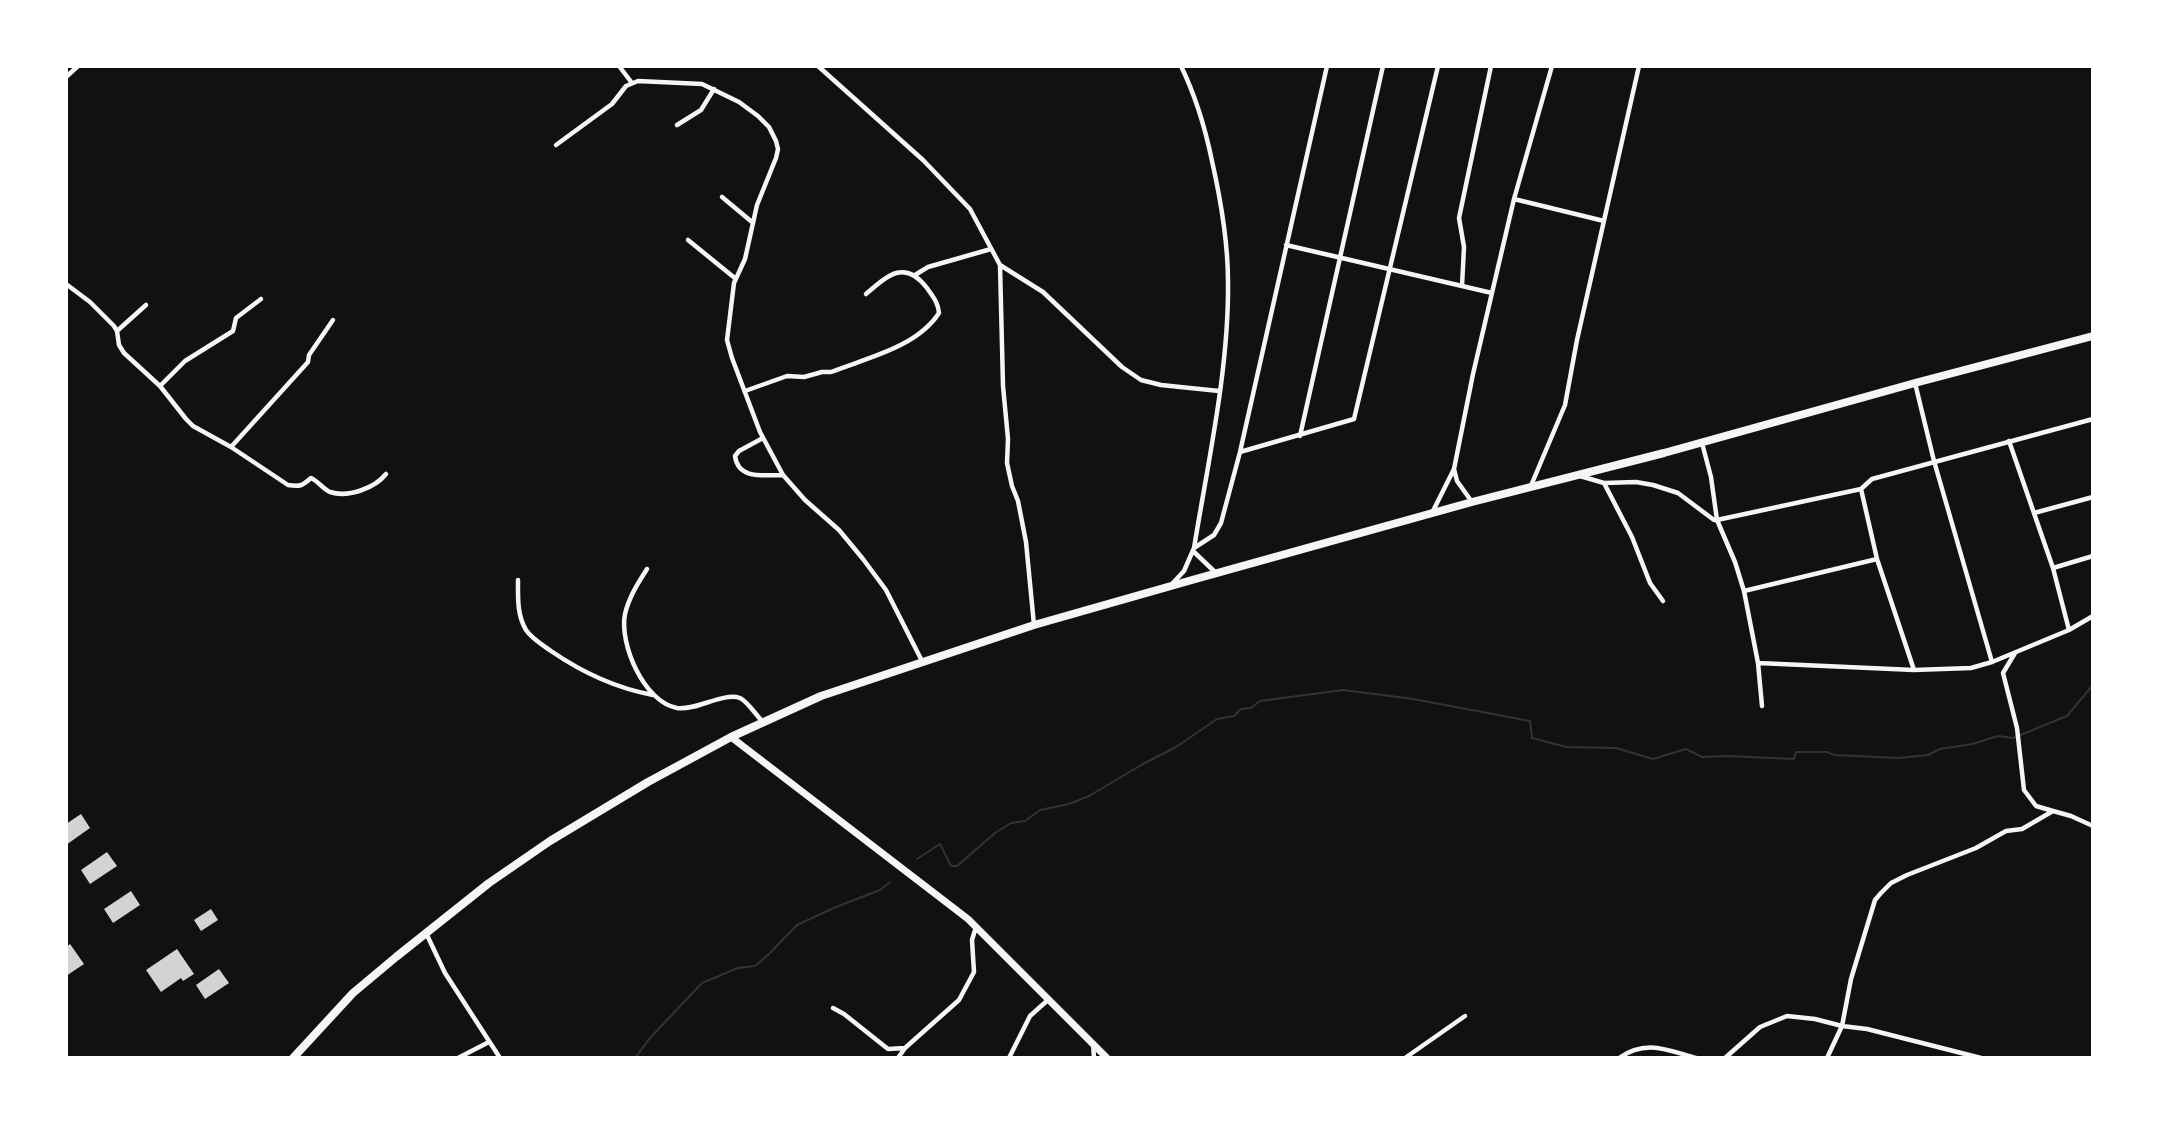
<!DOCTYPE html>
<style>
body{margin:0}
#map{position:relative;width:2159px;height:1124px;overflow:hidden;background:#111;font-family:"Asap Condensed",sans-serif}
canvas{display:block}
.frame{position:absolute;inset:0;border:68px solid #fff;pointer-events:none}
</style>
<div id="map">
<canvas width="2159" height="1124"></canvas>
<div class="frame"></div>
</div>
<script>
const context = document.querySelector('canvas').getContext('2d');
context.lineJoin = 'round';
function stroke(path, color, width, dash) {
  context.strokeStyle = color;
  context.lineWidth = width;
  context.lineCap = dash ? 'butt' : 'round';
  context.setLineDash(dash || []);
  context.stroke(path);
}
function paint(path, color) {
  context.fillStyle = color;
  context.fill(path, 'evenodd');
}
const stream = new Path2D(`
 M 917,859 L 940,844 L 951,866 L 957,866 L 995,833 L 1011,823 L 1025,821 L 1040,810 L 1069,804 L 1089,796 L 1143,764 L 1176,747 L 1217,719 L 1234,716 L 1241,709 L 1251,708 L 1260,701 L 1343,690 L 1413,699 L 1530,721 L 1532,738 L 1566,747 L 1616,748 L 1653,759 L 1686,749 L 1702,757 L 1727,756 L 1794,759 L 1796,752 L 1827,752 L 1834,755 L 1899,758 L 1928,755 L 1940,749 L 1972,744 L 1998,736 L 2013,738 L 2067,716 L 2093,685
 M 635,1058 L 650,1038 L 702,983 L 738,968 L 755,966 L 769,954 L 797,925 L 836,907 L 880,890 L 890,882`);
const building = new Path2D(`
 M 81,814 L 90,828 L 66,845 L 66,824 Z
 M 107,852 L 117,866 L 90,884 L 81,870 Z
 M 131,891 L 140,905 L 113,923 L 104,909 Z
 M 211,909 L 218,920 L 201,931 L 194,920 Z
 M 70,944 L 84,964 L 66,976 L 66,947 Z
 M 177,949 L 194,974 L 183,981 L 181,978 L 161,992 L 146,970 Z
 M 219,969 L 229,983 L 205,999 L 196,985 Z`);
const minor = new Path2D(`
 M 619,66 L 632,83
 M 818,66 L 923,160 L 970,209 L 1000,265 L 1003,386 L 1008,439 L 1007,463 L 1012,486 L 1018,501 L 1026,542 L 1034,625
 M 66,77 L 78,66
 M 677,125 L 701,110 L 714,89
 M 556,145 L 612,104 L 626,86 L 638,81 L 702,84 L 739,102 L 758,116 L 769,127 L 776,141 L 778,149 L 776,158 L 757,205 L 745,259 L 734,283 L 727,340 L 732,358 L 760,432 L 783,475 L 805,500 L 839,530 L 863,559 L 886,590 L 922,661
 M 722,197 L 752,222
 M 1514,199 L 1604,221
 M 688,240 L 736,279
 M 1286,245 L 1492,293
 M 1000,265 L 1043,292 L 1122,367 L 1141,380 L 1161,385 L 1219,391
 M 915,275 L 928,267 L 991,249
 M 66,284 L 90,302 L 114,326 L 117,331 L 119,345 L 124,353 L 160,386 L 186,419 L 193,426 L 231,447 L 288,485 C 300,487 302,486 311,478 C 318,481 323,489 330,492 C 348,498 375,488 386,474
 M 1462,286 L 1464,247 L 1459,218 L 1491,66
 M 117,331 L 146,305
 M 1915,383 L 1934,461 L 1992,662
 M 160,386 L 185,361 L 233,331 L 236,318 L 261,299
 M 745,391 L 787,376 L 804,377 L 822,372 L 831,372 C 867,358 917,347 939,313 C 938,302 933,297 927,288 C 905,259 888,275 866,294
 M 1300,436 L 1383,66
 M 763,438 L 739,451 L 735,456 C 738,480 764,475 783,475
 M 2009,441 L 2053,568 L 2069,630
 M 1702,443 L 1711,477 L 1717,520 L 1735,562 L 1744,591 L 1758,663 L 1762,706
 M 231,447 L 308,362 L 309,355 L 333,320
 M 1240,452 L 1354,419 L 1438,66
 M 1454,469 L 1457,481 L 1472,502
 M 1580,476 L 1604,483 L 1636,482 L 1653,485 L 1678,493 L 1714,520 L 1717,520 L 1861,489 L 1872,479 L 2093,419
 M 1604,483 L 1632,537 L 1650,583 L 1663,601
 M 1530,488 L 1565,405 L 1577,340 L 1639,66
 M 1861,489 L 1877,559 L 1914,670
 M 1432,513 L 1454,469 L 1473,374 L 1514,199 L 1552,66
 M 2034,513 L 2093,497
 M 1194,548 L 1214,535 L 1221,523 L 1240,452 L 1327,66
 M 1193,551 L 1216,573
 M 2053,568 L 2093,556
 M 647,569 C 638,583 629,597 625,614 C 619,644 644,702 677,708 C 696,711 723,692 740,698 C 748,702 756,715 762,721
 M 518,580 C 518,598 517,615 526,630 C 532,639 543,645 551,651 C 583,673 615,688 653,695
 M 1172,584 L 1184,571 L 1194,548 C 1208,462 1229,369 1228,282 C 1228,241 1221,201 1212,161 C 1205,127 1196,97 1181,66
 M 1744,591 L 1877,559
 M 2015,653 L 2003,673 L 2017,728 L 2024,790 L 2036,806 L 2053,811
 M 1758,663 L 1914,670 L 1971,668 L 1992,662 L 2069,630 L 2093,616
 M 426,933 L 445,973 L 500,1058
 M 833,1008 L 844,1014 L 888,1049 L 905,1048 L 959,1000 L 974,972 L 972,940 L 976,927
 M 1093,1043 L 1094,1058
 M 458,1058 L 489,1042
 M 898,1058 L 905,1048
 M 1009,1058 L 1030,1016 L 1049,999
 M 1405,1058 L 1465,1016
 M 1619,1058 C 1646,1039 1667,1050 1696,1058
 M 1725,1058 L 1760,1027 L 1787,1016 L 1815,1019 L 1842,1026 L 1867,1029 L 1981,1058
 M 1827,1058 L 1842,1026 L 1851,979 L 1875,900 L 1881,893 L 1891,883 L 1907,875 L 1976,848 L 2006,831 L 2022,829 L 2053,811 L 2071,816 L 2093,826`);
const secondary = new Path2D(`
 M 731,737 L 968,919 L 1107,1058`);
const primary = new Path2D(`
 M 293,1058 L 353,993 L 396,957 L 489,883 L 550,841 L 648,782 L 731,737 L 821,696 L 1034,625 L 1192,580 L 1472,502 L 1664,453 L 1915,383 L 2093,336`);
stroke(stream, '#333', 2);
paint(building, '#d3d3d3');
stroke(minor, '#f5f5f5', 4.5);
stroke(secondary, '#f5f5f5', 7);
stroke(primary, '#f5f5f5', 8);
</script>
